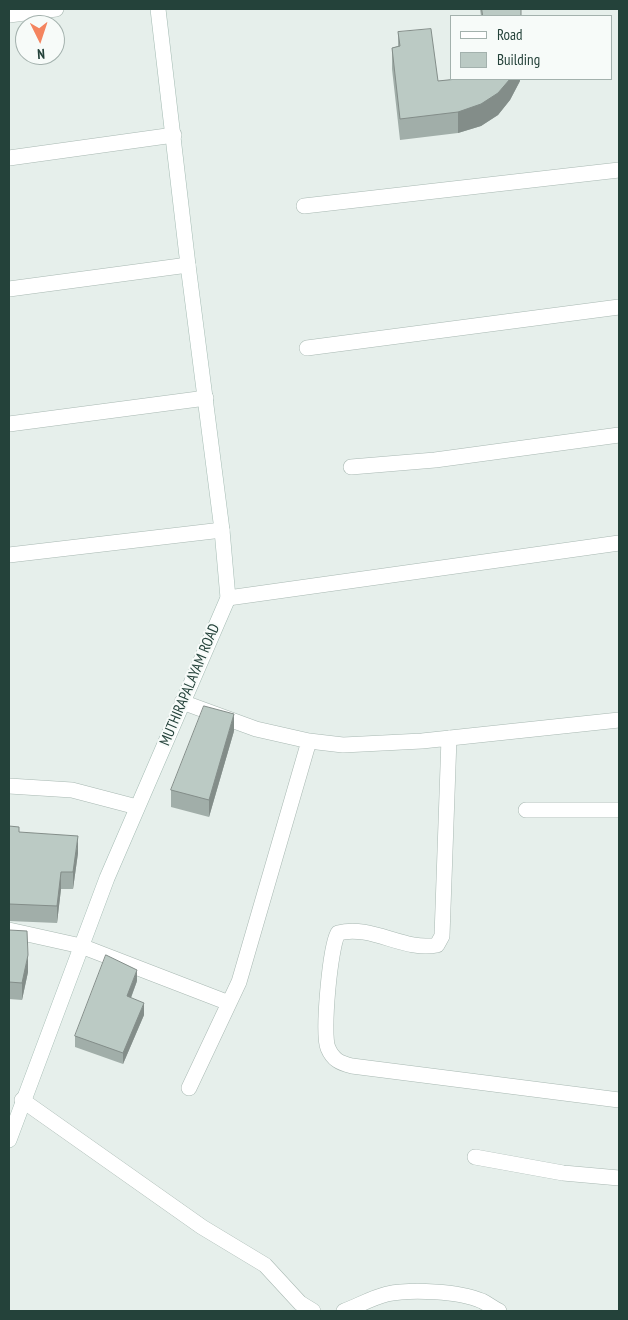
<!DOCTYPE html>
<style>
body{margin:0}
#map{position:relative;width:628px;height:1320px;overflow:hidden;background:#e6efeb;font-family:"PT Sans Narrow",sans-serif}
canvas{display:block}
.frame{position:absolute;inset:0;border:10px solid #24423a;pointer-events:none}
.legend{position:absolute;left:450px;top:15px;width:162px;height:65px;box-sizing:border-box;background:#f7fbf9;border:1px solid #a3b1ad;margin:0;padding:6px 9px;list-style:none;font-size:15px;color:#24423a}
.legend li{display:flex;align-items:center;gap:10px;height:25px}
.legend b{width:25px;border:1px solid #a3b1ad}
.north{position:absolute;left:15px;top:15px;width:50px;height:50px;box-sizing:border-box;background:#f7fbf9;border:1px solid #a3b1ad;border-radius:50%;rotate:176deg;font-size:14px;font-weight:700;line-height:20px;text-align:center;color:#24423a}
.north::after{content:'';display:block;margin:auto;width:18px;height:22px;background:#f4845f;clip-path:polygon(50% 0,100% 100%,50% 72%,0 100%)}
</style>
<div id="map">
<canvas width="628" height="1320"></canvas>
<div class="frame"></div>
<ul class="legend">
<li><b style="height:6px;background:#fff"></b>Road</li>
<li><b style="height:14px;background:#bbcac4"></b>Building</li>
</ul>
<div class="north">N</div>
</div>
<script>
const context = document.querySelector('canvas').getContext('2d');
context.lineJoin = 'round';
function stroke(path, color, width, dash) {
  context.strokeStyle = color;
  context.lineWidth = width;
  context.lineCap = dash ? 'butt' : 'round';
  context.setLineDash(dash || []);
  context.stroke(path);
}
function paint(path, color) {
  context.fillStyle = color;
  context.fill(path, 'evenodd');
}
function label(font, color, halo, rows, align = 'center') {
  context.font = font + ' "PT Sans Narrow",sans-serif';
  context.lineWidth = 4;
  context.setLineDash([]);
  context.textBaseline = 'middle';
  context.strokeStyle = halo;
  context.fillStyle = color;
  for (const [text, x, y, turn = 0] of rows) {
    context.save();
    context.translate(x, y);
    context.rotate((+turn || 0) * Math.PI / 180);
    context.textAlign = isNaN(turn) ? turn : align;
    if (halo) context.strokeText(text, 0, 0);
    context.fillText(text, 0, 0);
    context.restore();
  }
}
const street = new Path2D(`
 M 9,15 L 56,9
 M 9,158 L 174,135
 M 304,206 L 619,170
 M 9,289 L 188,265
 M 307,348 L 619,307
 M 9,424 L 206,398
 M 351,467 L 435,460 L 619,435
 M 9,555 L 222,530
 M 228,598 L 619,543
 M 182,702 L 256,729 L 309,741 L 343,745 L 422,741 L 619,720
 M 449,738 L 442,936 L 437,945 C 404,952 372,924 338,933 C 330,947 322,1034 328,1048 C 333,1060 340,1063 352,1066 L 619,1100
 M 9,786 L 72,790 L 137,807
 M 526,810 L 619,810
 M 9,930 L 81,946 L 229,1003
 M 189,1088 L 239,982 L 309,741
 M 22,1100 L 202,1227 L 265,1265 L 300,1303 L 313,1311
 M 475,1157 L 563,1173 L 619,1178
 M 344,1311 C 358,1306 371,1298 387,1294 C 411,1289 459,1291 482,1301 C 488,1304 493,1308 499,1311`);
const secondary = new Path2D(`
 M 9,1140 L 107,878 L 228,598 L 222,530 L 188,265 L 158,9`);
const wall = new Path2D(`
 M 480,9 L 521,9 L 521,16 L 481,16 Z
 M 398,32 L 438,81 L 457,79 L 520,79 L 520,81 L 510,100 L 498,115 L 481,126 L 458,133 L 400,140 L 392,69 L 392,48 L 398,46 Z
 M 234,731 L 209,817 L 171,807 L 171,790 Z
 M 9,826 L 19,832 L 78,853 L 73,889 L 61,889 L 57,923 L 9,921 Z
 M 9,930 L 28,972 L 22,1000 L 9,999 Z
 M 137,981 L 131,998 L 144,1015 L 123,1064 L 75,1047 L 75,1036 Z`);
const shadedWall = new Path2D(`
 M 510,79 L 520,79 L 520,81 L 510,100 L 498,115 L 481,126 L 458,133 L 458,112 Z
 M 234,714 L 234,731 L 209,817 L 209,800 Z
 M 78,836 L 78,853 L 73,889 L 73,872 Z
 M 61,872 L 61,889 L 57,923 L 57,906 Z
 M 28,955 L 28,972 L 22,1000 L 22,983 Z
 M 137,970 L 137,981 L 127,1008 L 127,996 Z
 M 144,1003 L 144,1015 L 123,1064 L 123,1053 Z`);
const building = new Path2D(`
 M 482,9 L 521,9 L 521,16 L 483,16 Z
 M 431,29 L 438,81 L 457,79 L 510,79 L 498,93 L 481,104 L 458,112 L 400,119 L 392,48 L 400,46 L 398,32 Z
 M 204,706 L 234,714 L 209,800 L 171,790 Z
 M 9,826 L 19,827 L 19,832 L 78,836 L 73,872 L 61,872 L 57,906 L 9,904 Z
 M 9,930 L 27,931 L 28,955 L 22,983 L 9,982 Z
 M 106,955 L 137,970 L 127,996 L 144,1003 L 123,1053 L 75,1036 Z`);
const streetNames = [
 ["MUTHIRAPALAYAM ROAD",190,685,-67]
];
stroke(street, '#a8b8b2', 16);
stroke(secondary, '#a4bbb3', 16);
stroke(street, '#fff', 15);
stroke(secondary, '#fff', 15);
paint(wall, '#a1aea9');
paint(shadedWall, '#838d89');
paint(building, '#bbcac4');
stroke(building, '#838d89', 1);
label('15px', '#24423a', '#f7fbf9', streetNames);
</script>
